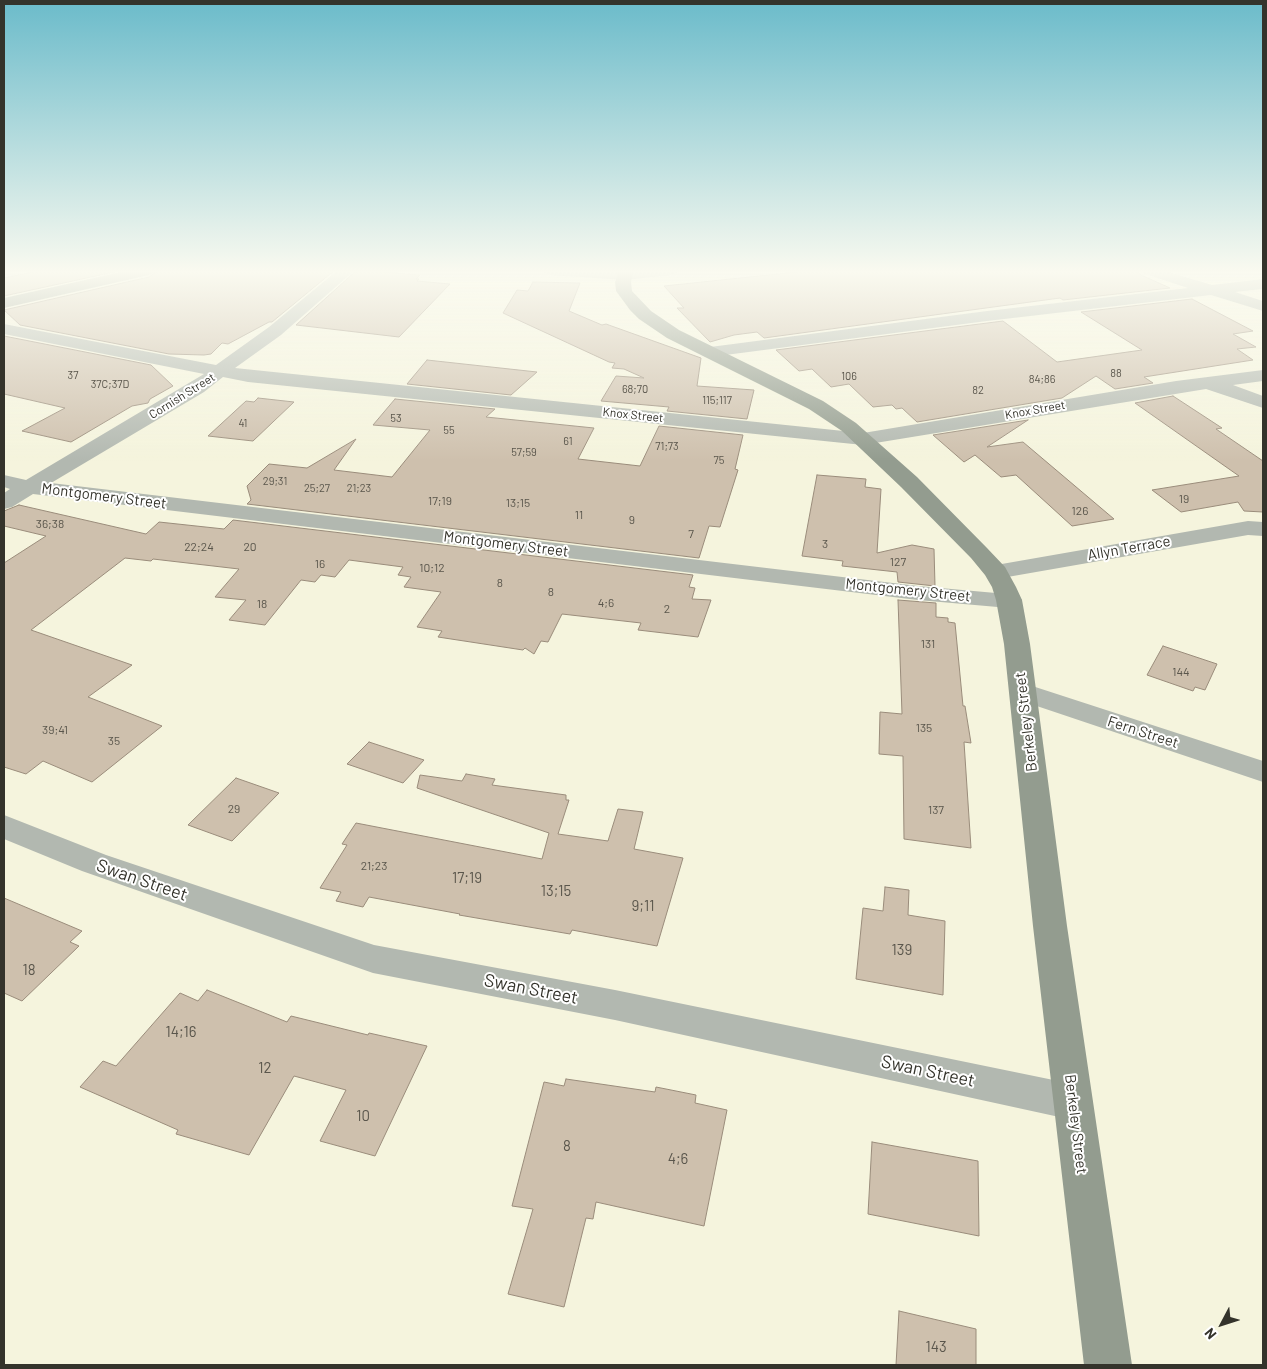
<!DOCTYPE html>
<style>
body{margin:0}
#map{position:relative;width:1267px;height:1369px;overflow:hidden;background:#f5f4dd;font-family:Barlow,sans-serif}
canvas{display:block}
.frame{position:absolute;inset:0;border:5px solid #34332b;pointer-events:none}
.north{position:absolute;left:1197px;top:1299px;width:50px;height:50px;-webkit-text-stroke:4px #fff;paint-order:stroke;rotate:230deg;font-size:14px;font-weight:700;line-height:20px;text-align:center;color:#34332b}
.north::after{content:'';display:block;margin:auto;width:18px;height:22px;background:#34332b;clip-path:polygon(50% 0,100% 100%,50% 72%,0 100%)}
</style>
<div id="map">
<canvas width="1267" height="1369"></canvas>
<div class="frame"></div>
<div class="north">N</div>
</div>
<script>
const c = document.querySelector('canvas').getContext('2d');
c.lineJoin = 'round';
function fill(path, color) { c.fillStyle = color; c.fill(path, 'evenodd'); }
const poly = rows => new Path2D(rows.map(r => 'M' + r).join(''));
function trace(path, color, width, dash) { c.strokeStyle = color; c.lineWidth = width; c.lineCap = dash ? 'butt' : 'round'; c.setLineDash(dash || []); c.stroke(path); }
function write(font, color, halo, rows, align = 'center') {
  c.font = font + ' Barlow,sans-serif'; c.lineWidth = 4; c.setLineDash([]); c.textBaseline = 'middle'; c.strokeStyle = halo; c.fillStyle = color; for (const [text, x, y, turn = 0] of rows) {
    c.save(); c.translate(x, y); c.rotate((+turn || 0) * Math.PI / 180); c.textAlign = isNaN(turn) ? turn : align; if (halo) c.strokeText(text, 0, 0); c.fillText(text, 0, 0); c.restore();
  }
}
const building = poly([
 [42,270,123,270,4,296,4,278,42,270],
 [159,270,335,270,272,322,269,322,228,344,222,343,211,354,204,355,169,354,20,325,4,310,149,277,159,270],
 [357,270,420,275,416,279,419,279,417,281,450,284,399,337,296,325,357,270],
 [816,270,1135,270,1141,275,1170,288,1063,300,1060,298,764,338,757,332,734,335,710,342,677,308,684,308,664,286,816,270],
 [533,282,580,283,569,311,602,325,606,324,701,358,697,386,754,390,747,419,667,411,669,407,601,401,616,376,644,378,624,369,612,368,615,363,609,362,503,313,517,290,528,291,533,282],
 [1192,299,1253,331,1233,334,1256,347,1237,349,1253,360,1144,377,1153,383,1115,389,1096,376,1062,398,917,422,902,408,896,409,892,405,873,407,849,384,831,387,812,369,799,371,776,350,1003,321,1057,362,1142,350,1081,312,1192,299],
 [4,336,151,365,173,386,150,399,148,403,132,406,71,442,22,431,65,408,4,394,4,336],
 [427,360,537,372,511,395,407,384,427,360],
 [1173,396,1222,428,1216,429,1263,461,1263,512,1244,511,1238,502,1181,512,1152,490,1239,476,1135,403,1173,396],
 [258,398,294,402,253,441,208,436,246,401,254,402,258,398],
 [395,399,495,409,486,417,594,428,578,459,640,466,659,426,743,435,735,469,738,470,720,527,709,526,699,558,247,504,251,500,247,486,269,464,307,468,356,439,334,470,392,477,430,430,373,425,395,399],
 [1028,420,987,447,1023,442,1114,519,1072,526,1016,475,1001,477,975,455,964,462,933,435,1028,420],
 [817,475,866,479,865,487,881,489,877,553,912,545,934,549,935,586,898,582,897,572,842,566,843,561,802,556,817,475],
 [19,505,146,534,159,522,224,529,233,520,693,575,689,587,695,588,692,599,711,600,698,637,638,630,641,623,562,614,548,642,541,641,534,654,525,648,523,650,438,637,442,631,417,627,441,592,404,587,411,577,398,575,403,567,349,560,335,577,321,575,315,582,301,580,265,625,229,620,246,600,215,597,239,569,153,559,151,561,125,558,31,630,132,665,88,697,162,726,92,782,43,761,26,774,4,767,4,563,46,536,4,526,4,511,19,505],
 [898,600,936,603,936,617,948,618,948,622,955,623,963,706,965,706,971,743,964,742,971,848,904,839,903,756,879,754,880,712,902,714,898,600],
 [1163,646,1217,664,1205,690,1195,687,1193,691,1147,675,1163,646],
 [369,742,424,760,403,783,347,764,369,742],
 [466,774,495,779,492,785,566,795,566,800,569,800,558,834,608,841,618,809,643,812,634,849,683,858,657,946,572,930,570,934,459,915,460,914,369,897,363,907,336,901,341,892,320,888,347,845,342,844,356,823,542,859,549,833,417,788,420,775,462,781,466,774],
 [236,778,279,793,232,841,188,825,236,778],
 [885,887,909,890,908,915,945,921,943,995,856,979,863,908,883,911,885,887],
 [4,898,82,931,70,942,79,946,22,1001,4,993,4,898],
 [207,990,287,1022,291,1016,368,1035,369,1033,427,1046,375,1156,320,1141,346,1090,294,1076,249,1155,176,1134,178,1130,80,1087,103,1061,116,1066,180,993,198,1001,207,990],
 [566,1079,655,1092,656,1087,696,1095,695,1103,727,1110,704,1226,596,1202,593,1219,586,1218,564,1307,508,1294,533,1209,512,1206,544,1082,564,1086,566,1079],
 [872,1142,978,1161,979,1236,868,1214,872,1142],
 [899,1311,976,1329,976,1365,896,1365,899,1311]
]);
fill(building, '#cec0ad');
trace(building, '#9a8c7b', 1);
fill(poly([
 [338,270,355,270,281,335,235,368,863,433,1176,381,1263,370,1263,381,1233,385,1263,396,1263,408,1206,389,863,445,248,382,223,377,204,392,51,483,918,586,1018,595,1022,600,1018,605,1009,608,918,600,33,494,12,507,4,509,4,493,10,489,4,487,4,475,26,480,204,374,4,334,4,324,216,365,269,327,338,270],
 [542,270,679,270,676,273,671,275,625,280,550,275,545,273,542,270],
 [1139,270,1162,270,1212,285,1263,279,1263,289,1235,292,1263,301,1263,311,1211,295,987,321,710,357,704,356,701,352,704,348,710,347,987,311,1188,288,1142,273,1139,270],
 [1248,521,1263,522,1263,536,1248,535,996,579,987,577,984,572,987,567,996,565,1248,521],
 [1023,683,1263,761,1263,782,1013,698,1009,692,1013,686,1023,683],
 [4,815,106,855,374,945,615,990,1073,1084,1087,1089,1093,1102,1087,1115,1073,1120,615,1020,373,973,82,871,4,839,4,815]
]), '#b2b8b0');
fill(poly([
 [130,270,157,270,154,273,149,275,4,308,4,298,130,270],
 [619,270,634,270,631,282,632,291,651,311,679,330,823,401,856,423,917,477,987,548,1005,567,1016,587,1022,600,1030,644,1067,926,1132,1365,1084,1365,1033,926,1004,644,996,600,992,587,985,575,971,558,901,487,842,431,809,409,667,338,639,319,630,310,616,291,615,282,619,270]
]), '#939c8f');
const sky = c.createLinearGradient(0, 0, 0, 461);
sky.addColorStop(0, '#6bbbca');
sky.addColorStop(0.59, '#fafaf0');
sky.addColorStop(1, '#fafaf000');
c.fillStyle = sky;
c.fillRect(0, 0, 1267, 461);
write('11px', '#5a564c', null, [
 ["88",1116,373],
 ["37",73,375],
 ["106",849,376],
 ["84;86",1042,379],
 ["37C;37D",110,384],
 ["68;70",635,389],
 ["82",978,390],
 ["115;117",717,400],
 ["53",396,418],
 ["41",243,423],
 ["55",449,430],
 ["61",568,441],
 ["71;73",667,446],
 ["57;59",524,452],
 ["75",719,460],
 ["29;31",275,481],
 ["25;27",317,488],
 ["21;23",359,488]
]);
write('12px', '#34332b', '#fff', [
 ["Cornish Street",182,396,-32],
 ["Knox Street",1035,410,-10],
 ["Knox Street",633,415,6]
]);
write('12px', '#5a564c', null, [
 ["19",1184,499],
 ["17;19",440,501],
 ["13;15",518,503],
 ["126",1080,511],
 ["11",579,515],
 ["9",632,520],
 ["36;38",50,524],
 ["7",691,534],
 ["3",825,544],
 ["22;24",199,547],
 ["20",250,547],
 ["127",898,562],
 ["16",320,564],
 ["10;12",432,568],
 ["8",500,583],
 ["8",551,592],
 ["4;6",606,603],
 ["18",262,604],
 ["2",667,609],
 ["131",928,644],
 ["144",1181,672],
 ["135",924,728],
 ["39;41",55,730],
 ["35",114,741],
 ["29",234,809],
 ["137",936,810],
 ["21;23",374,866]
]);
write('15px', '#34332b', '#fff', [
 ["Montgomery Street",104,496,7],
 ["Montgomery Street",506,544,7],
 ["Allyn Terrace",1129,548,-10],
 ["Montgomery Street",908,590,6],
 ["Berkeley Street",1026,722,-97],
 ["Fern Street",1143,732,18],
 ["Berkeley Street",1076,1124,83]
]);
write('15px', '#5a564c', null, [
 ["17;19",467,878],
 ["13;15",556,891],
 ["9;11",643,906],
 ["139",902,950],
 ["18",29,970],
 ["14;16",181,1032],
 ["12",265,1068],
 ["10",363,1116],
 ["8",567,1146],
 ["4;6",678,1159],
 ["143",936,1347]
]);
write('18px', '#34332b', '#fff', [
 ["Swan Street",142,880,19],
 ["Swan Street",531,989,11],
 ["Swan Street",928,1071,12]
]);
</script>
